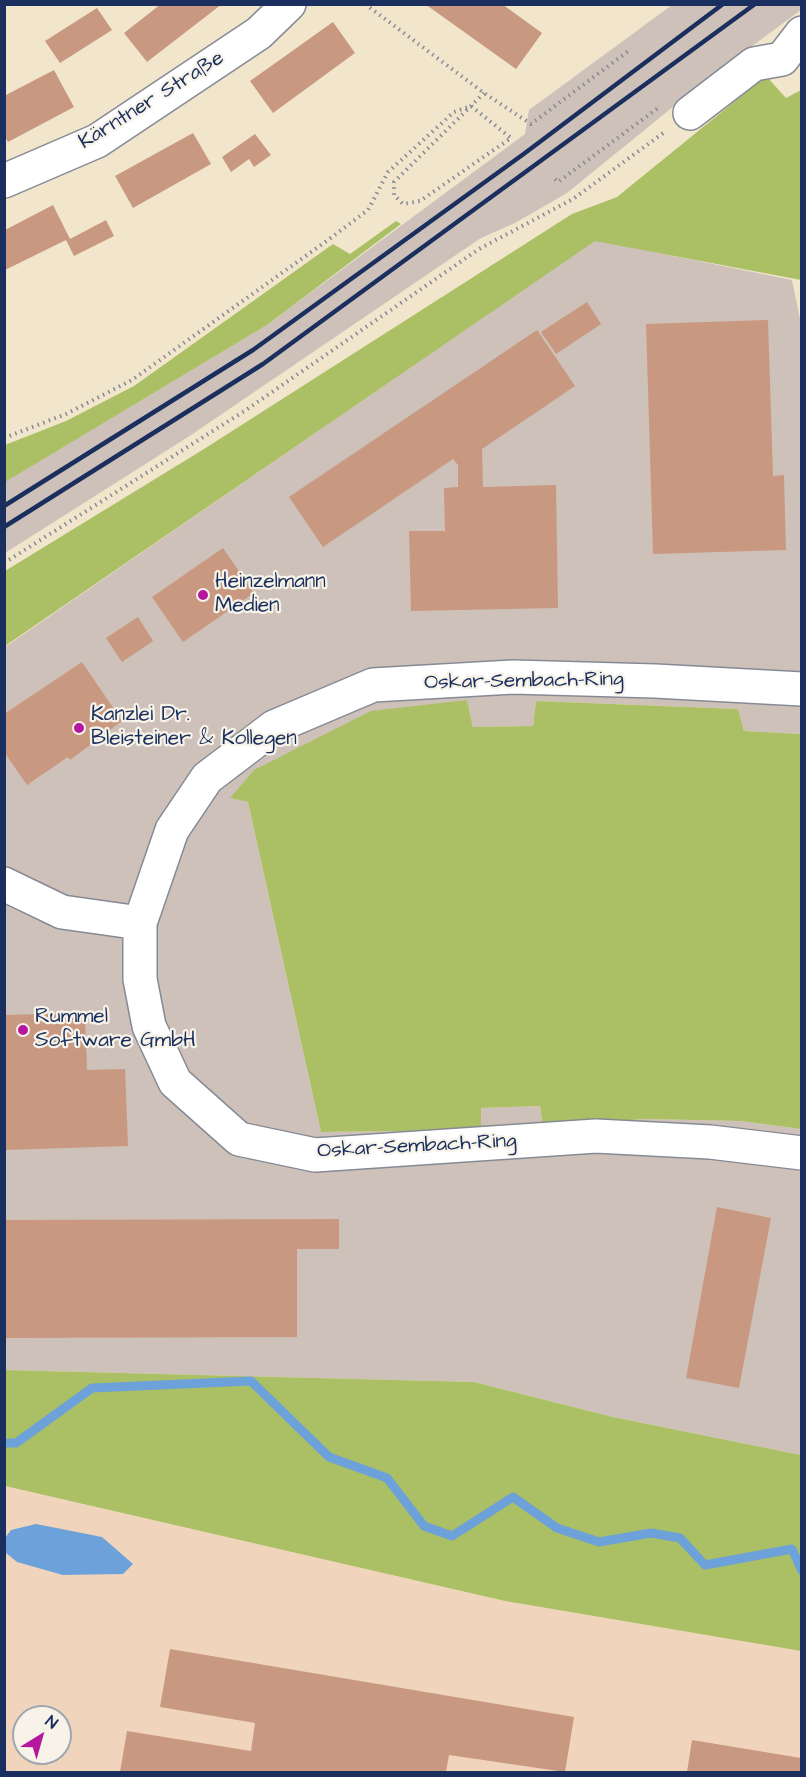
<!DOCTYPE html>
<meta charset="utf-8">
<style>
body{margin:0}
#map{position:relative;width:806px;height:1777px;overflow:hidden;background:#f1e5cc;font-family:"Architects Daughter",sans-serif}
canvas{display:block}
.frame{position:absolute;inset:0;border:6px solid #1b2f5e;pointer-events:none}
.north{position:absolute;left:12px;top:1705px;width:60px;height:60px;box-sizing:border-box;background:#f7f3e8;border:2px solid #9fa5b1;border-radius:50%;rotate:37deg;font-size:16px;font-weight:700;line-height:24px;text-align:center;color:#1b2f5e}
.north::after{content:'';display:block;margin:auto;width:21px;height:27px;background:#b5179e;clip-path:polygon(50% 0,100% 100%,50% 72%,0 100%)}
</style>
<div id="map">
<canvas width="806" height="1777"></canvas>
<div class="frame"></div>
<div class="north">N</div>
</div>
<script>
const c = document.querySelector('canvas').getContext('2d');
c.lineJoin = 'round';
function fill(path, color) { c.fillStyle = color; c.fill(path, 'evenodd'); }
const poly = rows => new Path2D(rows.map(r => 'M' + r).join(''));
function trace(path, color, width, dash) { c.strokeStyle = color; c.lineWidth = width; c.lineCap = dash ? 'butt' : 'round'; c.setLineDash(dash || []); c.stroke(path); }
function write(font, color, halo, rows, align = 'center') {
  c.font = font + ' "Architects Daughter",sans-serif'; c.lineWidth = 4.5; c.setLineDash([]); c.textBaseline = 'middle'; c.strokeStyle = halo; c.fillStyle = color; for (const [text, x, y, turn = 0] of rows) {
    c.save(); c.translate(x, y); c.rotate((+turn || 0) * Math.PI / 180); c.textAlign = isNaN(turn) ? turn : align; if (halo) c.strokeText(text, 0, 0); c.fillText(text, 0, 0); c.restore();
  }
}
fill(poly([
 [5,1486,505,1601,801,1651,801,1772,5,1772],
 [24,1717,60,1717,60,1753,24,1753]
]), '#f0d5bc');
fill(poly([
 [672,5,801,5,801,10,706,80,567,193,515,223,481,238,188,437,5,553,4,482,267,325,525,134,529,110],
 [595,240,792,280,802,329,801,734,744,731,738,709,536,701,533,726,473,727,467,700,231,798,248,802,321,1132,481,1130,481,1108,540,1106,543,1127,645,1119,741,1121,801,1129,801,1455,613,1417,474,1382,5,1370,5,647]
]), '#cec1b9');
fill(poly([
 [766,76,786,98,801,90,801,280,595,241,5,646,5,571,204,449,572,214,617,197],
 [396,221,401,224,267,325,5,482,5,445,66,421,134,386,333,244,350,254],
 [467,700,473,727,533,726,536,701,738,709,744,731,801,734,801,1129,741,1121,645,1119,543,1127,540,1106,481,1108,481,1130,321,1132,248,802,230,798,254,770,371,711],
 [5,1370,474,1382,613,1417,801,1455,801,1651,505,1601,5,1486]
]), '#abc064');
fill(poly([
 [36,1524,102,1537,133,1564,123,1574,63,1575,17,1562,5,1552,5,1538,11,1530]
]), '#6da1d9');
trace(poly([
 [4,1443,16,1443,92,1388,251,1381,329,1457,387,1478,424,1526,452,1536,513,1497,557,1528,599,1542,651,1533,680,1538,705,1565,792,1549,802,1571]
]), '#6da1d9', 9);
fill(poly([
 [161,4,222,4,147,62,124,33],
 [425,4,502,4,542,33,516,69],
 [97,8,112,30,60,63,45,41],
 [333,22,355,53,273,113,250,81],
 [54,70,74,107,8,142,4,135,4,96],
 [193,133,211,164,133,208,115,176],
 [255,134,271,155,254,167,249,159,231,172,222,157],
 [53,205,70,239,106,220,114,236,74,256,66,240,5,270,5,230],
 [587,302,601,324,556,354,541,332],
 [768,320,773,476,784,475,786,550,653,554,646,324],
 [537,330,575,386,482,449,483,487,556,485,558,608,411,611,409,531,445,531,444,488,458,487,458,465,453,459,323,547,289,497],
 [223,548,254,593,183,642,152,597],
 [138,617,153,641,122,662,106,638],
 [82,662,122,721,70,760,68,757,27,785,4,752,4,714],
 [85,1013,87,1070,125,1069,128,1146,4,1150,4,1015],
 [717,1207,771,1218,739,1388,686,1378],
 [339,1219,339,1249,297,1249,297,1337,4,1338,4,1220],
 [170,1649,574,1717,565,1772,449,1755,446,1772,120,1772,127,1731,251,1751,255,1723,160,1707],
 [692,1740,801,1758,801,1772,687,1772]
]), '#c89980');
const minor = poly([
 [690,113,754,64,782,59,802,33],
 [4,181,97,141,259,33,289,4],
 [802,689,655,681,513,677,373,685,274,727,207,778,172,830,140,923,140,979,149,1026,175,1082,239,1139,315,1155,596,1136,710,1142,802,1153],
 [4,884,62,912,140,923]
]);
trace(minor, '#868a95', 36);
trace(poly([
 [365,4,484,93,531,124,631,49],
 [555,179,558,182,658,108],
 [4,438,66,414,132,380,328,240,368,210,388,172,454,112,471,106,511,138,420,201,403,204,394,195,394,182,471,106,484,93],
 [4,563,246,410,479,249,573,199,666,131]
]), '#868a95', 4, [1.5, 4.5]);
trace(minor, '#fff', 33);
trace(poly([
 [4,506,253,350,525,153,723,4],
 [4,527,263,364,755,4]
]), '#1b2f5e', 4.5);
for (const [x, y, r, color] of [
 [203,595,6,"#b5179e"],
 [79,728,6,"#b5179e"],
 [23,1030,6,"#b5179e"]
]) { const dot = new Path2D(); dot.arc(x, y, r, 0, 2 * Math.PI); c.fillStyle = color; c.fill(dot); trace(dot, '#f7f3e8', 2); }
write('21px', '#1b2f5e', '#f7f3e8', [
 ["Kärntner Straße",152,101,-32],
 ["Oskar-Sembach-Ring",524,682,-1],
 ["Oskar-Sembach-Ring",417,1147,-3]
]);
write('21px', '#1b2f5e', '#f7f3e8', [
 ["Heinzelmann",215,583],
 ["Medien",215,607],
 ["Kanzlei Dr.",91,716],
 ["Bleisteiner & Kollegen",91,740],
 ["Rummel",35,1018],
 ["Software GmbH",35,1042]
], 'left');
</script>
